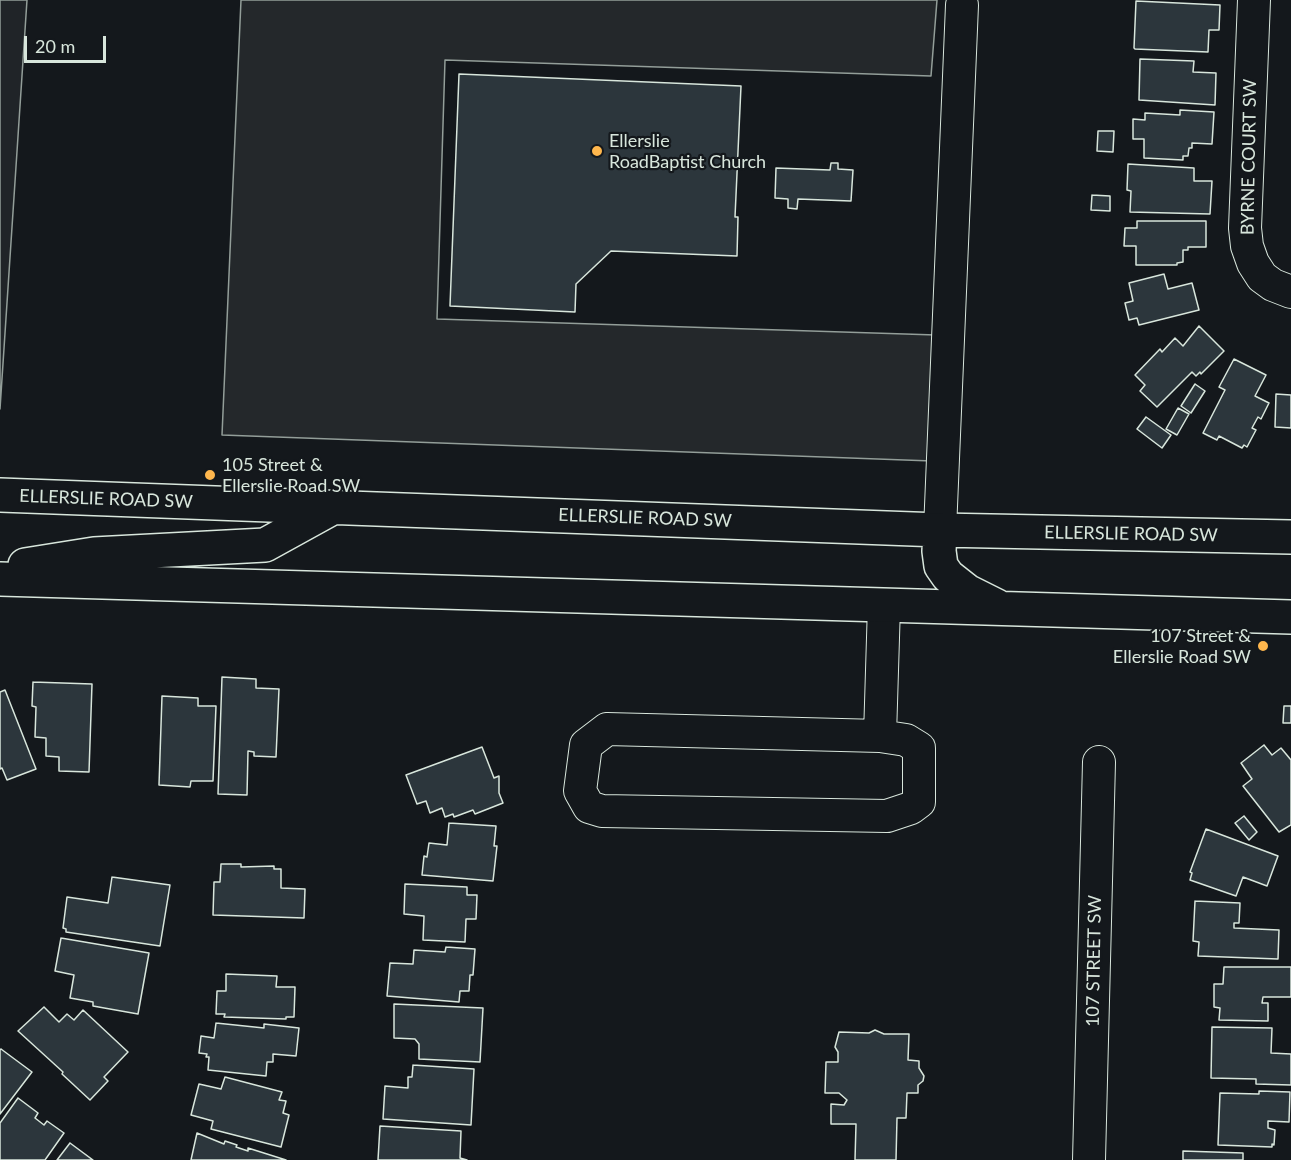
<!DOCTYPE html>
<style>
body{margin:0}
#map{position:relative;width:1291px;height:1160px;overflow:hidden;background:#14181c;font-family:Lato,sans-serif}
canvas{display:block}
.scale{position:absolute;left:24px;top:36px;width:82px;height:27px;box-sizing:border-box;border:3px solid #d8e6dc;border-top:0;padding-left:8px;font-size:18px;line-height:21px;white-space:nowrap;color:#d8e6dc;-webkit-text-stroke:4px #14181c;paint-order:stroke}
</style>
<div id="map">
<canvas width="1291" height="1160"></canvas>
<div class="scale">20 m</div>
</div>
<script>
const c = document.querySelector('canvas').getContext('2d');
c.lineJoin = 'round';
function fill(path, color) { c.fillStyle = color; c.fill(path, 'evenodd'); }
const poly = rows => new Path2D(rows.map(r => 'M' + r).join(''));
function trace(path, color, width, dash) { c.strokeStyle = color; c.lineWidth = width; c.lineCap = dash ? 'butt' : 'round'; c.setLineDash(dash || []); c.stroke(path); }
function write(font, color, halo, rows, align = 'center') {
  c.font = font + ' Lato,sans-serif'; c.lineWidth = 4.5; c.setLineDash([]); c.textBaseline = 'middle'; c.strokeStyle = halo; c.fillStyle = color; for (const [text, x, y, turn = 0] of rows) {
    c.save(); c.translate(x, y); c.rotate((+turn || 0) * Math.PI / 180); c.textAlign = isNaN(turn) ? turn : align; if (halo) c.strokeText(text, 0, 0); c.fillText(text, 0, 0); c.restore();
  }
}
const green = poly([
 [0,0,27,0,0,409,0,0]
]);
fill(green, '#202428');
trace(green, '#939e99', 1.5);
const parking = poly([
 [241,0,937,0,931,76,445,60,437,319,936,335,932,461,222,435,241,0]
]);
fill(parking, '#24282b');
trace(parking, '#939e99', 1.5);
const building = poly([
 [1136,1,1220,5,1219,30,1209,30,1208,52,1135,49,1134,48,1136,1],
 [1140,59,1194,61,1193,72,1216,73,1215,105,1139,100,1140,59],
 [459,74,741,86,735,217,738,217,737,256,611,251,576,284,575,312,450,306,459,74],
 [1180,110,1214,112,1212,144,1192,143,1192,148,1189,148,1188,156,1183,156,1183,160,1144,158,1144,139,1133,139,1133,119,1145,120,1145,113,1180,115,1180,110],
 [1098,131,1114,131,1113,152,1097,151,1098,131],
 [831,163,838,163,838,169,853,170,851,201,798,199,797,209,788,208,788,199,775,198,776,168,830,170,831,163],
 [1128,164,1194,168,1194,181,1212,181,1210,214,1130,212,1131,191,1127,190,1128,164],
 [1092,195,1110,196,1110,211,1091,210,1092,195],
 [1137,221,1206,221,1206,247,1188,247,1188,250,1183,250,1183,262,1177,263,1177,265,1136,265,1136,246,1124,246,1125,228,1137,228,1137,221],
 [1164,274,1168,289,1192,283,1199,310,1139,325,1137,318,1129,320,1125,303,1133,301,1129,283,1164,274],
 [1199,326,1224,351,1201,374,1200,372,1196,376,1192,372,1157,407,1140,391,1145,385,1135,375,1160,349,1162,352,1175,338,1183,346,1199,326],
 [1234,359,1266,375,1255,396,1269,403,1261,419,1258,417,1252,428,1256,430,1247,447,1244,445,1242,448,1219,436,1217,440,1203,433,1225,390,1219,387,1234,359],
 [1195,384,1205,391,1191,413,1181,406,1195,384],
 [1276,394,1291,395,1291,428,1275,427,1276,394],
 [1178,408,1189,414,1177,435,1166,429,1178,408],
 [1146,417,1171,435,1162,448,1137,429,1146,417],
 [222,677,256,679,256,688,279,689,276,757,254,756,254,752,248,751,247,795,218,794,222,677],
 [33,682,92,684,89,772,59,771,59,757,46,756,46,738,35,737,36,707,32,706,33,682],
 [5,690,36,769,7,780,2,768,0,769,0,692,5,690],
 [162,696,198,698,198,706,216,706,213,781,191,781,190,787,159,785,162,696],
 [1284,706,1291,706,1291,723,1283,723,1284,706],
 [1264,745,1272,755,1281,748,1291,760,1291,825,1279,832,1243,786,1252,779,1241,763,1264,745],
 [482,747,494,778,499,776,499,793,503,803,475,814,473,810,454,817,453,814,445,817,442,808,430,813,426,801,417,804,406,775,482,747],
 [1244,816,1257,832,1249,840,1235,823,1244,816],
 [449,823,496,826,494,846,497,846,493,881,422,875,424,856,427,857,429,843,447,845,449,823],
 [1206,829,1278,856,1267,886,1243,877,1236,896,1190,880,1192,873,1190,872,1206,829],
 [221,864,241,864,241,867,274,866,274,869,281,869,281,888,305,889,304,918,213,915,214,882,220,882,221,864],
 [112,877,170,885,160,946,66,932,66,929,63,928,67,897,108,903,112,877],
 [405,884,467,887,467,895,477,895,476,919,466,919,465,942,423,940,424,916,404,914,405,884],
 [1195,901,1240,903,1239,923,1234,923,1234,928,1279,930,1278,959,1198,956,1199,942,1193,941,1195,901],
 [61,938,149,953,138,1014,93,1006,93,1002,70,998,74,975,55,971,61,938],
 [446,947,475,949,473,975,470,975,469,991,460,991,459,1002,387,996,390,963,413,964,414,950,445,952,446,947],
 [1224,967,1291,967,1291,997,1263,997,1262,1003,1268,1003,1268,1021,1219,1020,1220,1008,1214,1007,1214,984,1223,984,1224,967],
 [226,974,277,976,276,987,295,987,294,1017,286,1017,286,1019,224,1017,225,1014,216,1014,217,991,226,991,226,974],
 [394,1004,483,1008,480,1062,419,1059,419,1044,415,1039,394,1038,394,1004],
 [44,1007,59,1022,67,1014,74,1020,83,1010,128,1052,104,1077,108,1081,90,1100,62,1074,63,1072,18,1031,44,1007],
 [216,1023,264,1028,264,1024,299,1028,296,1056,273,1054,273,1062,267,1062,266,1076,208,1070,209,1057,206,1057,207,1054,199,1053,201,1036,214,1038,216,1023],
 [1212,1027,1272,1028,1271,1053,1291,1054,1291,1085,1256,1084,1256,1079,1211,1078,1212,1027],
 [875,1030,884,1034,909,1034,908,1060,919,1061,919,1068,924,1076,923,1081,918,1085,918,1093,907,1093,906,1118,897,1118,896,1160,855,1160,856,1124,831,1124,831,1104,844,1105,847,1100,839,1093,825,1093,826,1062,838,1062,838,1052,835,1047,839,1032,869,1033,875,1030],
 [1,1049,32,1072,0,1114,0,1050,1,1049],
 [413,1065,474,1069,471,1125,383,1119,385,1086,408,1088,408,1077,412,1077,413,1065],
 [225,1077,282,1092,279,1100,286,1101,283,1113,289,1115,281,1147,211,1129,213,1121,191,1115,199,1084,221,1089,225,1077],
 [1259,1091,1290,1092,1289,1122,1268,1121,1268,1128,1275,1130,1274,1145,1272,1144,1272,1147,1218,1145,1220,1093,1259,1094,1259,1091],
 [18,1098,38,1113,35,1118,44,1125,47,1121,64,1133,45,1160,0,1160,0,1123,18,1098],
 [380,1126,461,1131,460,1158,467,1160,378,1160,380,1126],
 [197,1133,224,1144,225,1141,237,1145,236,1147,248,1151,248,1148,286,1160,191,1160,197,1133],
 [70,1143,93,1160,57,1160,70,1143],
 [1183,1151,1243,1153,1243,1160,1183,1160,1183,1151]
]);
fill(building, '#2c363c');
trace(building, '#d8e6dc', 1.5);
const minor = poly([
 [1254,0,1245,228,1247,246,1253,263,1262,277,1273,285,1291,292],
 [940,530,962,5],
 [607,729,880,736,906,740,919,748,919,802,911,808,887,816,602,811,589,807,580,791,586,745,607,729],
 [880,736,884,605],
 [1089,1160,1099,762]
]);
const major = poly([
 [0,495,940,530,1291,537],
 [940,530,939,551,941,566,948,576,967,591,997,606],
 [25,565,94,554,265,545,334,507],
 [0,579,1291,617]
]);
trace(minor, '#d8e6dc', 34);
trace(major, '#d8e6dc', 36);
trace(minor, '#14181c', 32);
trace(major, '#14181c', 33);
for (const [x, y, r, color] of [
 [597,151,6,"#ffb74d"],
 [210,475,6,"#ffb74d"],
 [1263,646,6,"#ffb74d"]
]) { const dot = new Path2D(); dot.arc(x, y, r, 0, 2 * Math.PI); c.fillStyle = color; c.fill(dot); trace(dot, '#14181c', 2); }
write('18px', '#d8e6dc', '#14181c', [
 ["Ellerslie",609,141],
 ["RoadBaptist Church",609,162],
 ["105 Street &",222,465],
 ["Ellerslie Road SW",222,486],
 ["107 Street &",1251,636,"right"],
 ["Ellerslie Road SW",1251,657,"right"]
], 'left');
write('18px', '#d8e6dc', '#14181c', [
 ["BYRNE COURT SW",1249,157,-89],
 ["ELLERSLIE ROAD SW",106,499,2],
 ["ELLERSLIE ROAD SW",645,518,2],
 ["ELLERSLIE ROAD SW",1131,534,1],
 ["107 STREET SW",1094,961,-89]
]);
</script>
